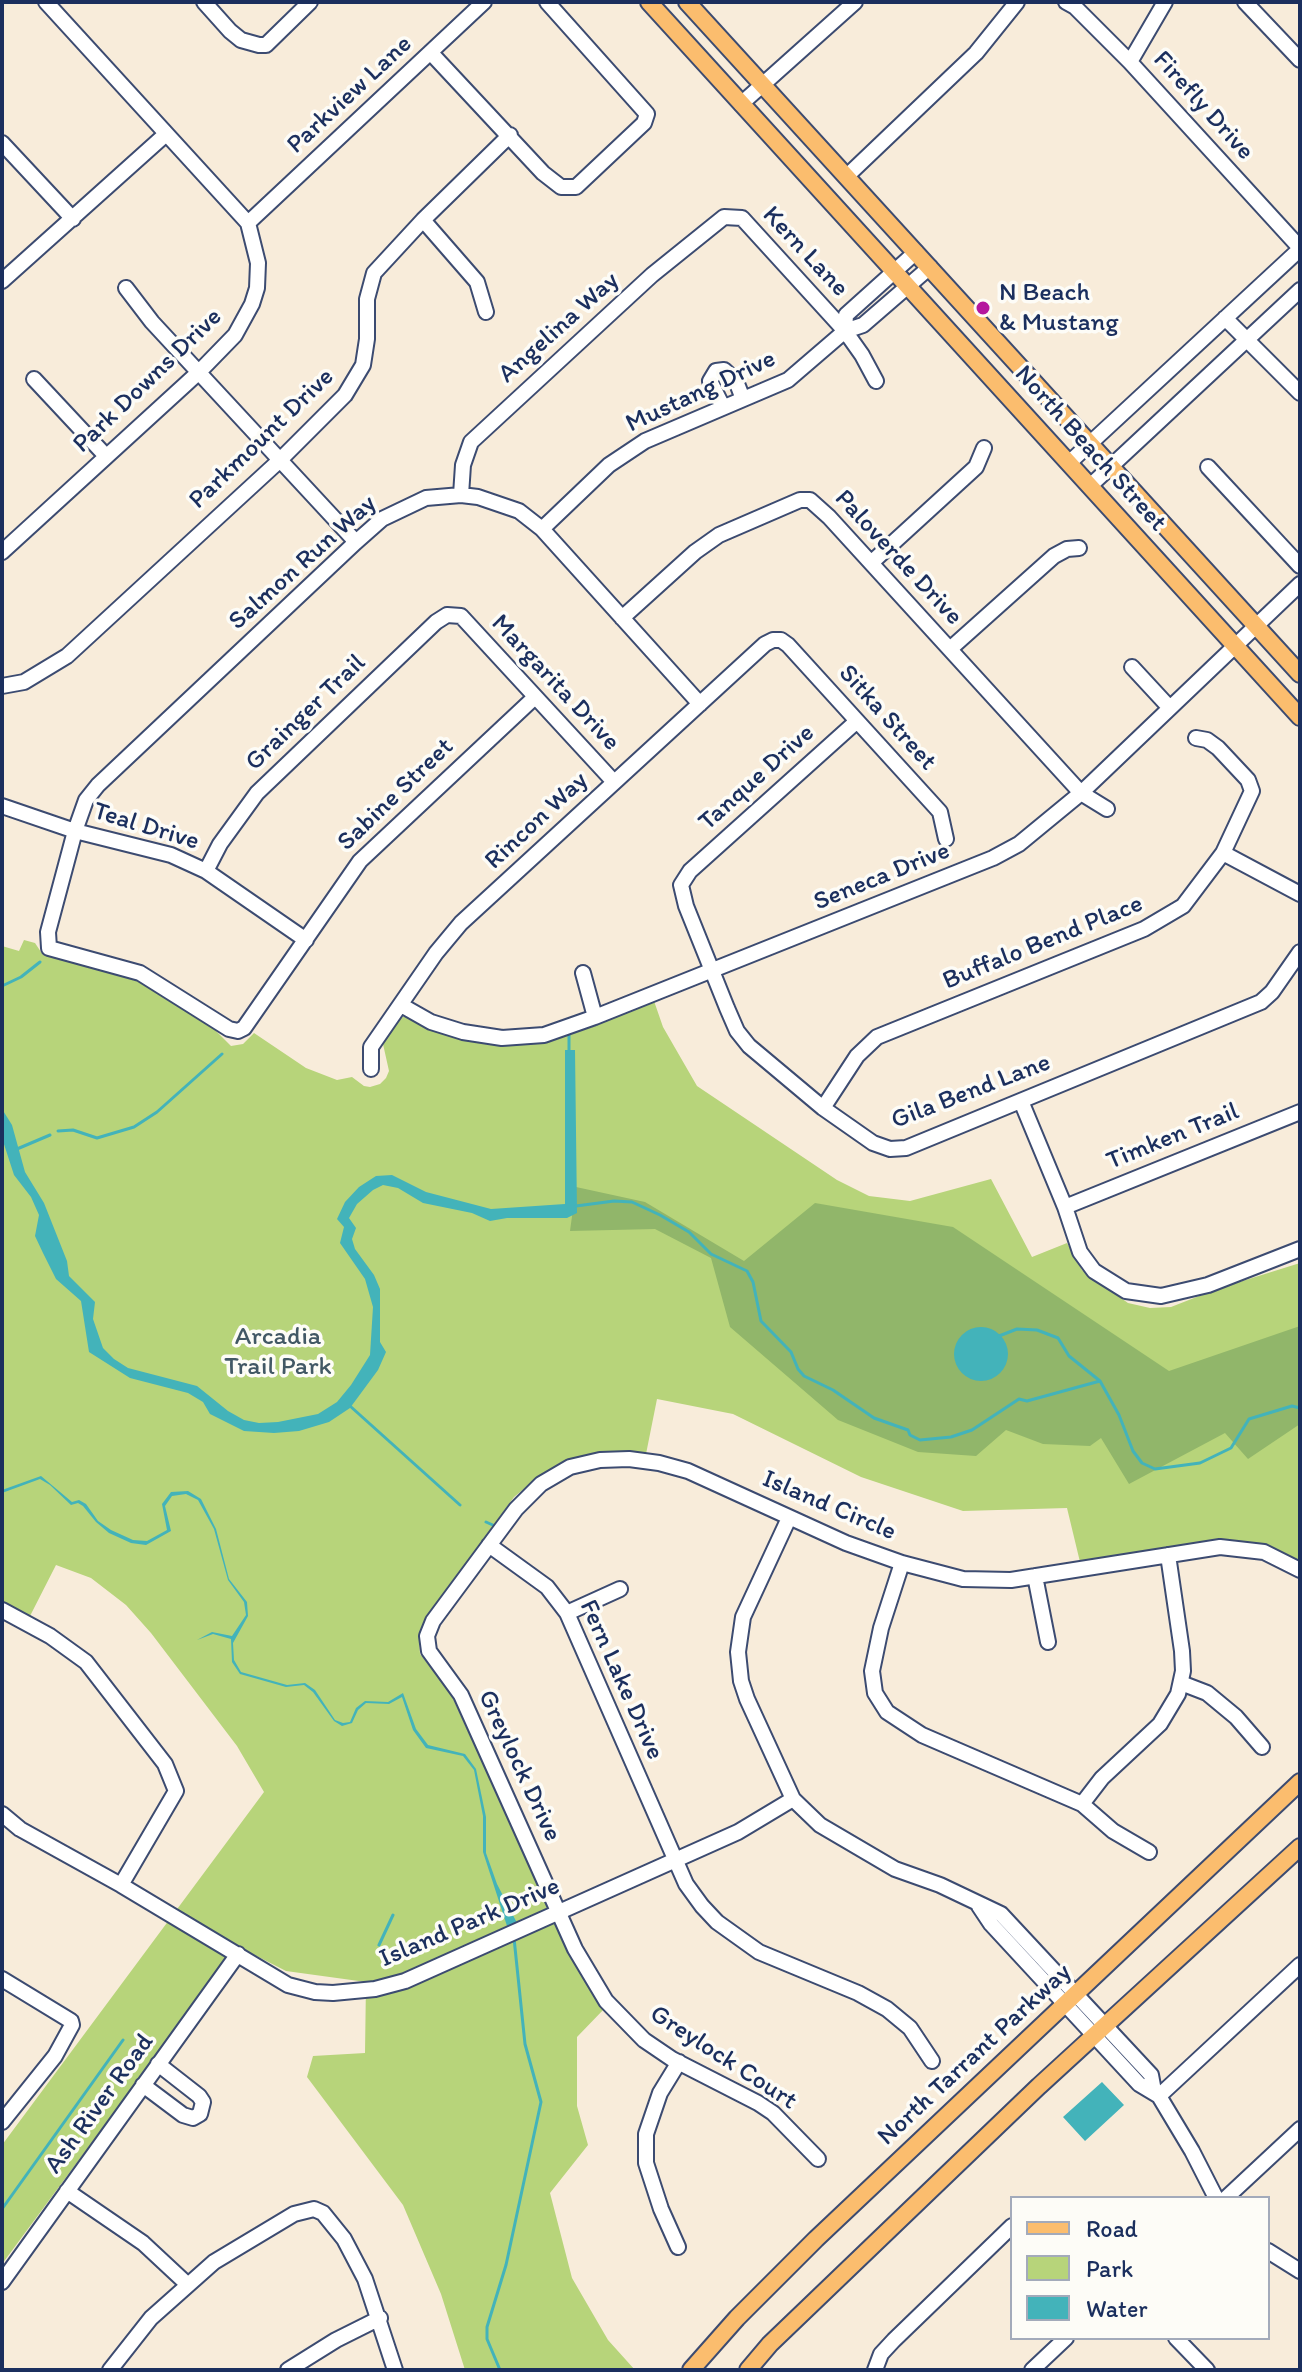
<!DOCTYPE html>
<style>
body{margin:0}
#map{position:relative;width:1302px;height:2372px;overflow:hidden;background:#f8ecda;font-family:Itim,sans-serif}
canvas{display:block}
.frame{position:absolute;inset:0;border:4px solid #1b2f5e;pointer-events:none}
.legend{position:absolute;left:1010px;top:2196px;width:260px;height:144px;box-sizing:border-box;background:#fdfcf7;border:2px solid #a3aaba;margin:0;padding:10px 14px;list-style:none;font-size:24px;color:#1b2f5e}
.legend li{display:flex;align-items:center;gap:16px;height:40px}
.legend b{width:40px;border:2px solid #a3aaba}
</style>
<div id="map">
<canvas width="1302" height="2372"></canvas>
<div class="frame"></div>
<ul class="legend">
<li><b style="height:10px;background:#fbbd6e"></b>Road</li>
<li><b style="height:22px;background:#b7d47a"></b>Park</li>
<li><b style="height:22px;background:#43b3ba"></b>Water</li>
</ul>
</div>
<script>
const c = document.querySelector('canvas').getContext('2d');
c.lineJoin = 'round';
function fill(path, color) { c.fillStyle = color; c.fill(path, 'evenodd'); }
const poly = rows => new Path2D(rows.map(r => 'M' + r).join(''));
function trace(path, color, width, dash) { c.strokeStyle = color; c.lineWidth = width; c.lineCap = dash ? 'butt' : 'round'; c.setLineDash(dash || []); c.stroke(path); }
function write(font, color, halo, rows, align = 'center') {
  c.font = font + ' Itim,sans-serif'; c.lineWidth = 7; c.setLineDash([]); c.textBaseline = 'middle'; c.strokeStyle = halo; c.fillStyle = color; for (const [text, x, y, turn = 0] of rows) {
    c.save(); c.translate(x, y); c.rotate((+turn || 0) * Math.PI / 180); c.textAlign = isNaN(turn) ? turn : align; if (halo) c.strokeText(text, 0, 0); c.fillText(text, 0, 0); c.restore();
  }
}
fill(poly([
 [24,940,35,943,43,955,51,957,63,956,131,977,152,987,213,1028,231,1046,243,1044,254,1033,306,1068,337,1080,352,1077,364,1086,370,1087,380,1084,386,1078,389,1071,383,1044,400,1018,406,1016,455,1035,559,1036,595,1026,654,1001,663,1027,697,1086,837,1180,869,1196,910,1201,991,1179,1032,1257,1067,1243,1082,1270,1128,1303,1150,1308,1171,1307,1217,1289,1300,1263,1300,1562,1267,1545,1227,1540,1080,1562,1067,1508,963,1511,861,1477,733,1414,657,1399,646,1454,602,1452,560,1463,536,1479,514,1497,426,1619,419,1637,420,1654,450,1692,572,1959,605,2008,577,2037,577,2106,588,2145,550,2193,572,2278,608,2340,635,2370,465,2370,441,2294,403,2205,307,2077,313,2056,365,2053,366,1982,286,1971,237,1946,2,2264,2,2145,264,1792,237,1746,151,1633,126,1605,91,1578,56,1565,30,1616,2,1602,2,946,19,951]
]), '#b7d47a');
fill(poly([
 [576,1187,645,1202,744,1261,815,1203,953,1227,1169,1371,1300,1326,1300,1424,1248,1459,1225,1433,1129,1484,1101,1438,1090,1446,1043,1444,1006,1430,976,1456,918,1452,838,1420,730,1327,711,1258,655,1229,570,1231]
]), '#91b66a');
fill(poly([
 [565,1050,575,1050,577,1213,567,1218,507,1218,490,1221,472,1213,423,1203,398,1188,383,1185,373,1190,357,1204,349,1218,356,1228,352,1239,355,1249,374,1275,380,1289,380,1342,386,1352,378,1370,350,1408,329,1422,299,1431,274,1433,244,1431,210,1414,203,1402,188,1393,130,1378,89,1352,81,1301,56,1279,43,1253,35,1236,39,1215,31,1197,14,1175,2,1138,2,1109,12,1125,25,1172,44,1203,67,1261,69,1276,95,1302,93,1319,103,1348,114,1359,128,1368,197,1386,228,1411,244,1420,259,1423,278,1422,318,1414,337,1402,351,1385,370,1355,373,1307,365,1279,340,1243,344,1227,337,1219,345,1202,359,1187,376,1176,392,1175,426,1192,491,1209,565,1204],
 '954 1354a27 27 0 1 1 54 0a27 27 0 1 1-54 0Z',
 [41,1476,72,1502,79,1500,86,1504,98,1521,111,1530,133,1540,147,1541,167,1530,162,1504,171,1492,188,1491,201,1499,216,1529,229,1579,247,1602,248,1616,233,1643,234,1660,241,1672,287,1685,305,1683,315,1690,335,1720,343,1723,350,1722,356,1708,365,1701,388,1702,403,1693,416,1729,428,1745,465,1754,476,1769,486,1817,486,1853,497,1884,517,1923,507,1926,483,1852,483,1816,474,1770,463,1756,426,1748,413,1730,402,1697,389,1704,366,1703,358,1710,352,1723,342,1726,334,1721,313,1692,304,1685,286,1687,240,1674,232,1662,231,1639,213,1634,197,1640,212,1632,232,1636,246,1615,244,1602,228,1580,214,1529,198,1500,186,1494,172,1496,165,1506,171,1531,146,1545,131,1543,109,1533,96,1522,83,1506,78,1503,71,1505,50,1485,40,1479,2,1493,2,1490],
 [1102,2082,1124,2105,1085,2141,1063,2117]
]), '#43b3ba');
trace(poly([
 [2,986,21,977,40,962],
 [569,1053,569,1033],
 [58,1131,73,1130,97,1138,134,1127,157,1112,222,1054],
 [17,1149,50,1135],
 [576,1206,614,1201,632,1202,660,1215,689,1232,711,1254,747,1271,753,1282,761,1321,791,1352,798,1369,804,1376,833,1390,874,1418,908,1430,910,1435,920,1440,951,1437,972,1430,1019,1399,1027,1401,1100,1381],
 [999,1336,1017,1329,1037,1330,1058,1338,1069,1356,1100,1381,1119,1415,1133,1451,1142,1463,1155,1469,1200,1463,1231,1448,1249,1419,1292,1406,1300,1408],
 [350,1406,460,1505],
 [486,1522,495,1526],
 [379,1945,393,1915],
 [2,2209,123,2040],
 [500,2370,487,2339,487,2327,506,2265,541,2102,525,2044,514,1938]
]), '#43b3ba', 3);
const minor = poly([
 [204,2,230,31,241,40,259,45,266,45,310,2],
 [1066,2,1075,7,1130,62,1300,248],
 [1245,2,1300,60],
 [431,53,543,173,561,187,576,187,644,123,647,114,547,2],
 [1130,62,1165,2],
 [741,104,855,2],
 [2,143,73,219],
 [847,176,976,53,1017,2],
 [423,220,477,282,486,312],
 [248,223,484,2],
 [2,281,166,134],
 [126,288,152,322,356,542],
 [1225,318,1300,393],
 [845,331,846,315,916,252],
 [34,379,105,455],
 [723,407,710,381,716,371,724,370,736,381,743,399],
 [1070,462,1300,249],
 [1208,467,1300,566],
 [1091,485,1300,290],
 [461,495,463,465,471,442,652,275,724,217,742,218,845,331,862,355,876,381],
 [542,529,609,465,645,441,788,380,845,331,863,325,930,267],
 [2,552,199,372,235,335,252,304,257,288,258,263,248,223,46,2],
 [871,563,976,467,984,448],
 [622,618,695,552,719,535,800,500,810,500,829,517,1081,793,1107,809],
 [950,649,1054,556,1067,549,1079,548],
 [1132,667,1169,707],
 [2,686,24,682,67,656,279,461,345,395,363,365,367,339,367,299,374,273,423,220,510,135],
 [535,697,360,861,244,1028,238,1031,229,1029,140,973,49,948,48,932,75,831,86,800,98,785,356,542,382,519,426,498,461,495,478,497,519,511,542,529,700,704],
 [857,721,690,871,681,885,686,906,727,1008,737,1031,749,1046,823,1108,873,1143,890,1149,906,1148,1261,1002,1272,992,1300,952],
 [2,806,75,831,171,855,206,871,306,940],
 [1223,853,1300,894],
 [206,871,220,844,257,793,436,622,447,615,461,616,614,782],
 [583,973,595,1017],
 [401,1005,431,1022,463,1032,502,1038,544,1035,595,1017,993,858,1019,844,1081,793,1300,584],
 [371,1069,371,1047,436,953,461,923,765,644,773,640,781,640,788,645,940,812,946,839],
 [1021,1101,1065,1207,1080,1252,1094,1271,1126,1291,1161,1296,1208,1285,1300,1249],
 [823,1108,857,1056,877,1037,1144,929,1183,906,1223,853,1252,791,1248,780,1218,748,1207,740,1196,738],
 [1065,1207,1300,1112],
 [789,1518,743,1617,738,1652,741,1681,747,1699,793,1799,820,1825,895,1869,940,1885,1001,1914,1151,2075,1154,2091],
 [489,1545,547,1587,567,1613,686,1884,702,1906,717,1922,759,1952,858,1993,887,2009,910,2028,932,2061],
 [902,1563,881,1628,872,1671,875,1693,887,1712,922,1735,1082,1804,1113,1831,1149,1852],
 [1035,1576,1048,1642],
 [2,1610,50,1636,86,1662,165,1764,176,1791,121,1885],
 [567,1613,620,1589],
 [1181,1683,1207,1693,1236,1717,1262,1747],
 [1082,1804,1102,1778,1160,1724,1178,1694,1183,1671,1182,1651,1168,1555],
 [2,1814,20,1829,121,1885,288,1985,315,1992,333,1993,375,1989,405,1981,738,1832,793,1799],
 [979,1906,991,1924,1139,2084,1159,2096,1192,2151,1216,2198],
 [2,1979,71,2021,72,2025,55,2056,2,2122],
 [143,2085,183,2115,193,2118,200,2114,203,2102,199,2096,158,2064],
 [1159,2096,1300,1965],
 [818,2159,773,2113,758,2103,672,2059,644,2040,606,2001,575,1949,461,1695,429,1651,427,1636,433,1621,516,1509,541,1484,570,1467,600,1460,629,1459,659,1463,688,1471,846,1543,902,1563,963,1579,1011,1580,1220,1547,1264,1552,1300,1570],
 [67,2191,143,2243,187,2284],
 [1226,2198,1300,2129],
 [678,2247,661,2209,646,2163,646,2134,660,2093,679,2062],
 [1268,2251,1300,2271],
 [2,2282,238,1954],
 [1176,2338,1207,2370],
 [110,2370,151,2318,214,2262,294,2214,314,2209,323,2213,344,2239,365,2279,395,2370],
 [288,2370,336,2340,380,2318],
 [875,2370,881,2354,894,2340,1012,2226],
 [1032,2370,1066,2338]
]);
const major = poly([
 [649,2,1300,717],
 [687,2,1300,674],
 [691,2370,737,2318,816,2239,1300,1782],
 [748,2370,770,2344,1039,2086,1300,1847]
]);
trace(minor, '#3c4b71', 18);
trace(major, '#3c4b71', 20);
trace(minor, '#fff', 14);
trace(major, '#fbbd6e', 16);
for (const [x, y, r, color] of [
 [983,308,8,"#b5179e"]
]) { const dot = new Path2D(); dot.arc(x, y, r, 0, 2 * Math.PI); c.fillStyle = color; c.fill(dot); trace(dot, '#fdfcf7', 3); }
write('26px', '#1b2f5e', '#fdfcf7', [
 ["Parkview Lane",350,95,-43],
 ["Firefly Drive",1203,106,48],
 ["Kern Lane",805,252,47],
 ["Angelina Way",559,328,-42],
 ["Park Downs Drive",148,381,-44],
 ["Mustang Drive",701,392,-25],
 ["Parkmount Drive",262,439,-44],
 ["North Beach Street",1090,449,48],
 ["Paloverde Drive",898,558,47],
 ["Salmon Run Way",303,563,-42],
 ["Margarita Drive",555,683,47],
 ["Grainger Trail",306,713,-44],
 ["Sitka Street",887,718,48],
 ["Tanque Drive",757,778,-42],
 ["Sabine Street",396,795,-44],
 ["Rincon Way",537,821,-43],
 ["Teal Drive",146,827,17],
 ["Seneca Drive",882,877,-22],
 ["Buffalo Bend Place",1043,943,-22],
 ["Gila Bend Lane",971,1092,-21],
 ["Timken Trail",1173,1137,-22],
 ["Island Circle",829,1506,23],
 ["Fern Lake Drive",621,1680,66],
 ["Greylock Drive",519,1766,65],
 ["Island Park Drive",470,1923,-23],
 ["North Tarrant Parkway",975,2055,-43],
 ["Greylock Court",723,2058,33],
 ["Ash River Road",100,2104,-54]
]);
write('26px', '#1b2f5e', '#fdfcf7', [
 ["N Beach",999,293],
 ["& Mustang",999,323]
], 'left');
write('26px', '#425865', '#fdfcf7', [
 ["Arcadia",278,1337],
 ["Trail Park",278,1367]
]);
</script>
